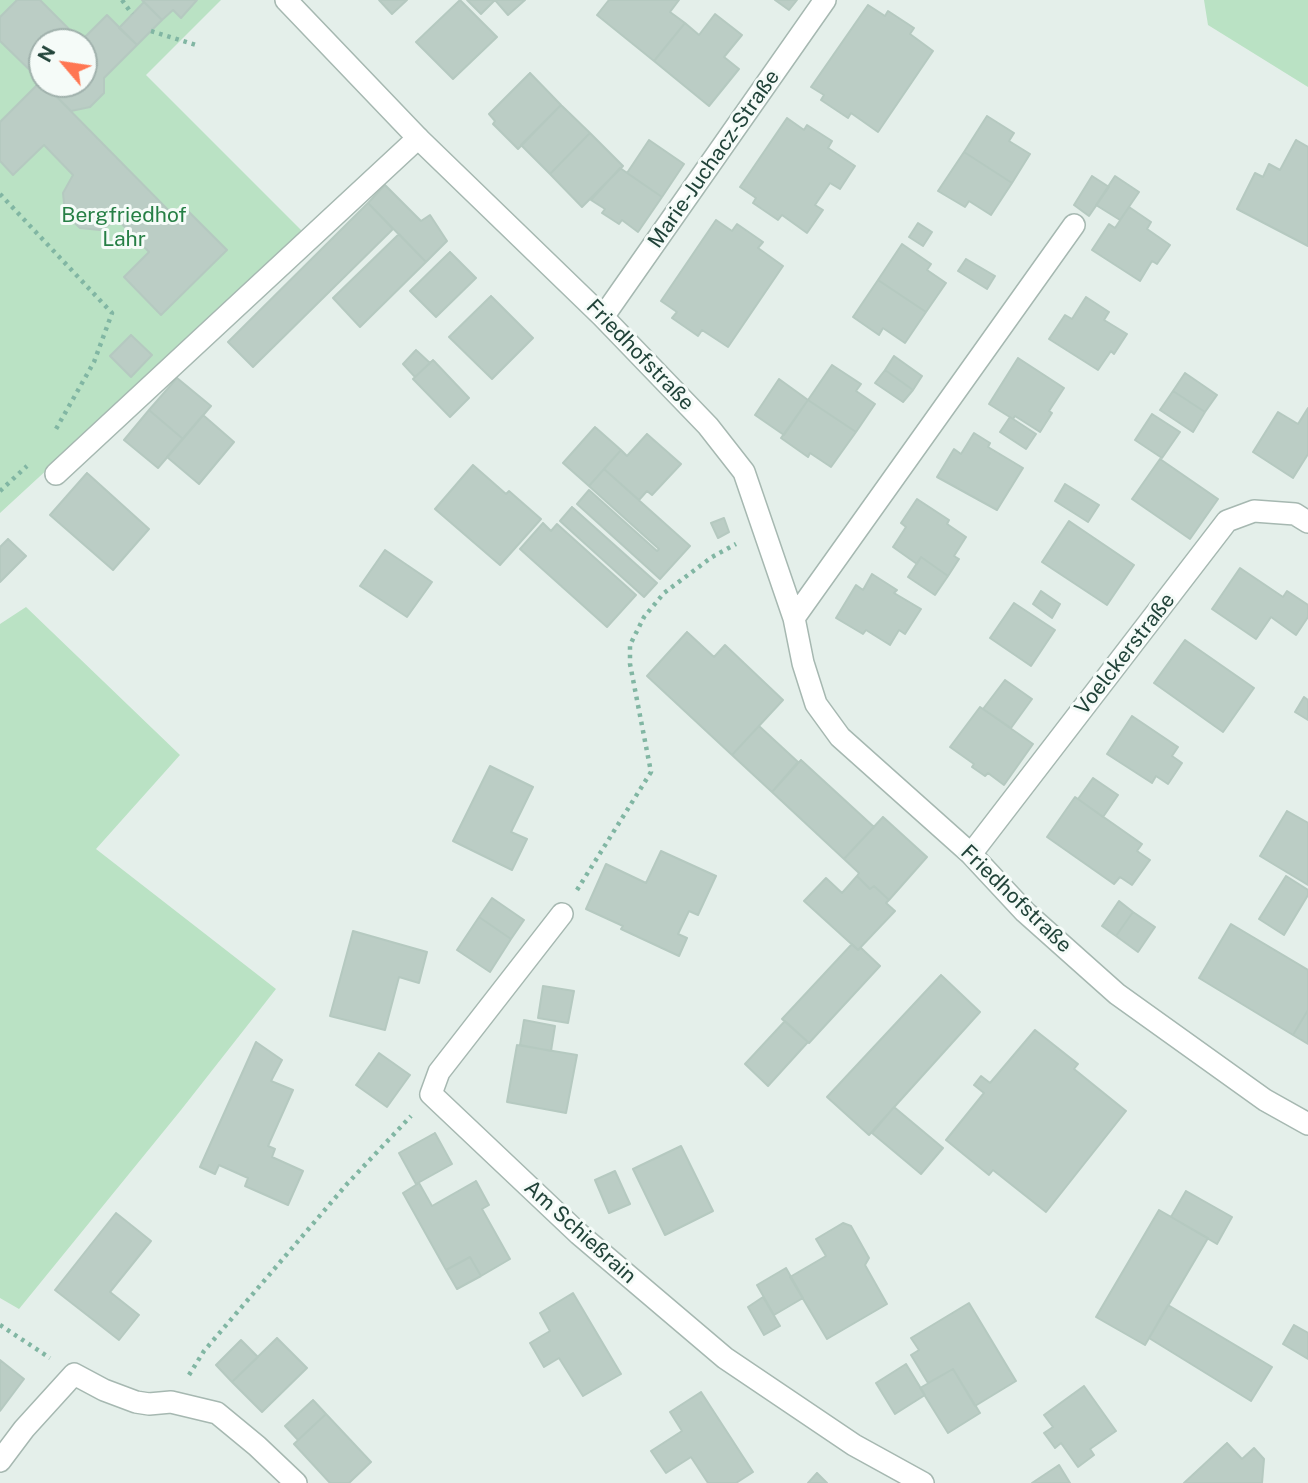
<!DOCTYPE html>
<meta charset="utf-8">
<style>
body{margin:0}
#map{position:relative;width:1308px;height:1483px;overflow:hidden;background:#e4efea;font-family:"Public Sans",sans-serif}
canvas{display:block}
.north{position:absolute;left:28px;top:28px;width:70px;height:70px;box-sizing:border-box;background:#f5fbf8;border:2px solid #a0b1ac;border-radius:50%;rotate:299deg;font-size:19px;font-weight:700;line-height:28px;text-align:center;color:#214339}
.north::after{content:'';display:block;margin:auto;width:24px;height:32px;background:#ff7652;clip-path:polygon(50% 0,100% 100%,50% 72%,0 100%)}
</style>
<div id="map">
<canvas width="1308" height="1483"></canvas>
<div class="north">N</div>
</div>
<script>
const c = document.querySelector('canvas').getContext('2d');
c.lineJoin = 'round';
function fill(path, color) { c.fillStyle = color; c.fill(path, 'evenodd'); }
const poly = rows => new Path2D(rows.map(r => 'M' + r).join(''));
function trace(path, color, width, dash) { c.strokeStyle = color; c.lineWidth = width; c.lineCap = dash ? 'butt' : 'round'; c.setLineDash(dash || []); c.stroke(path); }
function write(font, color, halo, rows, align = 'center') {
  c.font = font + ' "Public Sans",sans-serif'; c.lineWidth = 6; c.setLineDash([]); c.textBaseline = 'middle'; c.strokeStyle = halo; c.fillStyle = color; for (const [text, x, y, turn = 0] of rows) {
    c.save(); c.translate(x, y); c.rotate((+turn || 0) * Math.PI / 180); c.textAlign = isNaN(turn) ? turn : align; if (halo) c.strokeText(text, 0, 0); c.fillText(text, 0, 0); c.restore();
  }
}
fill(poly([
 [0,0,221,0,146,75,304,233,0,513],
 [42,42,84,42,84,84,42,84],
 [1204,0,1308,0,1308,87,1208,25],
 [26,607,180,755,96,849,276,989,181,1110,19,1309,0,1298,0,624]
]), '#bae2c4');
const building = poly([
 [17,0,40,0,81,41,107,15,137,45,104,78,104,93,90,107,71,111,44,84,84,84,84,42,42,42,42,82,0,41,0,17,17,0],
 [142,0,197,0,181,18,173,10,162,20,142,0],
 [379,0,407,0,392,14,379,0],
 [460,0,497,37,453,79,416,42,460,0],
 [467,0,495,0,481,14,467,0],
 [495,0,525,0,508,15,495,0],
 [609,0,679,0,670,12,685,23,654,61,597,15,609,0],
 [775,0,797,0,789,10,775,0],
 [144,2,162,20,137,45,119,28,144,2],
 [868,5,885,16,888,11,914,28,910,34,933,51,878,132,851,113,848,118,821,100,824,95,811,87,868,5],
 [715,14,742,35,724,57,739,69,709,106,654,61,685,23,699,35,715,14],
 [530,73,561,105,518,149,493,124,495,121,489,114,530,73],
 [41,81,179,221,188,211,227,250,161,315,124,277,149,252,118,220,100,230,80,228,65,214,63,193,73,175,44,145,13,175,0,161,0,122,41,81],
 [561,105,590,133,550,174,521,145,561,105],
 [987,116,1014,133,1009,141,1030,154,1012,183,964,152,987,116],
 [787,118,804,130,807,125,832,141,828,148,855,166,840,189,830,183,815,205,823,210,807,233,782,215,778,220,753,203,756,198,740,187,787,118],
 [590,133,623,166,582,207,550,174,590,133],
 [649,140,684,164,662,197,627,173,649,140],
 [1296,140,1308,147,1308,246,1237,209,1255,173,1263,177,1269,164,1280,170,1296,140],
 [964,152,1012,183,991,215,969,201,965,207,938,191,964,152],
 [620,168,662,197,638,232,622,220,619,224,602,213,605,209,591,200,620,168],
 [1092,176,1109,187,1089,216,1074,205,1092,176],
 [1115,176,1139,192,1120,220,1096,205,1115,176],
 [385,185,421,221,430,215,447,241,426,262,368,203,385,185],
 [368,203,393,229,253,367,228,342,368,203],
 [1129,207,1151,222,1147,229,1170,245,1157,264,1152,261,1140,281,1092,250,1109,224,1115,228,1129,207],
 [716,220,732,231,737,224,763,242,758,248,783,266,728,347,702,330,698,336,672,318,677,312,661,301,716,220],
 [918,223,932,232,923,246,909,237,918,223],
 [399,234,426,262,360,327,333,298,399,234],
 [902,244,931,264,927,270,946,283,926,312,878,280,902,244],
 [450,252,476,278,436,317,410,291,450,252],
 [966,259,995,276,987,289,958,271,966,259],
 [878,280,926,312,905,343,883,328,879,335,853,317,878,280],
 [491,296,533,338,492,379,449,337,491,296],
 [1086,297,1109,312,1104,320,1127,334,1114,354,1111,351,1098,370,1049,339,1065,315,1072,319,1086,297],
 [131,335,152,355,131,377,110,356,131,335],
 [416,350,430,363,415,377,403,364,416,350],
 [894,356,922,376,913,390,885,370,894,356],
 [1018,358,1064,388,1049,411,1052,413,1040,432,1015,416,1013,419,989,404,1018,358],
 [433,360,469,398,450,417,413,379,433,360],
 [832,365,861,384,856,391,875,404,856,432,808,400,832,365],
 [885,370,913,390,903,402,875,383,885,370],
 [1185,373,1217,395,1205,412,1173,391,1185,373],
 [177,378,211,406,183,439,149,410,177,378],
 [779,379,808,400,784,435,755,415,779,379],
 [1173,391,1205,412,1193,432,1160,410,1173,391],
 [808,400,856,432,831,467,810,453,808,457,781,438,808,400],
 [1308,408,1308,454,1293,478,1253,452,1278,412,1298,424,1308,408],
 [149,410,183,439,158,468,124,440,149,410],
 [1152,414,1180,432,1162,458,1135,440,1152,414],
 [203,415,234,442,199,484,167,457,203,415],
 [1010,417,1036,434,1026,449,1000,432,1010,417],
 [595,427,621,450,589,486,563,463,595,427],
 [974,433,990,443,988,447,1023,468,997,510,937,477,954,449,961,454,974,433],
 [647,434,681,464,652,495,647,491,639,500,604,469,621,450,627,456,647,434],
 [1160,459,1218,499,1190,539,1132,499,1160,459],
 [473,465,506,494,509,491,541,519,500,565,435,509,473,465],
 [604,469,690,546,660,579,577,504,589,490,657,551,659,549,589,486,604,469],
 [87,473,149,529,113,570,50,515,87,473],
 [1065,484,1099,505,1088,522,1055,501,1065,484],
 [917,499,949,520,947,524,966,537,954,556,959,559,948,576,921,557,917,564,893,547,906,527,901,523,917,499],
 [572,507,657,583,644,597,560,521,572,507],
 [724,518,729,532,718,538,711,523,724,518],
 [1069,521,1134,565,1107,605,1042,562,1069,521],
 [543,523,551,531,557,524,636,595,607,627,520,549,543,523],
 [8,539,26,556,0,582,0,547,8,539],
 [385,550,432,582,407,617,360,586,385,550],
 [921,557,948,576,935,595,908,577,921,557],
 [1240,568,1283,597,1287,591,1308,605,1308,617,1296,635,1271,617,1256,639,1212,609,1240,568],
 [872,574,897,590,894,593,921,609,905,634,899,630,890,645,866,630,863,634,836,618,856,585,863,590,872,574],
 [1041,591,1060,604,1052,618,1033,604,1041,591],
 [1014,603,1055,630,1031,666,990,638,1014,603],
 [687,632,714,657,725,645,783,700,732,755,647,676,687,632],
 [1185,640,1254,688,1223,732,1154,683,1185,640],
 [1005,680,1032,699,1011,728,983,709,1005,680],
 [1304,697,1308,700,1308,720,1295,712,1304,697],
 [980,707,1033,744,1004,785,988,773,985,776,972,767,974,764,950,747,980,707],
 [1132,716,1178,747,1172,756,1182,763,1168,784,1156,776,1152,783,1107,754,1132,716],
 [759,726,798,762,772,792,732,755,759,726],
 [801,760,874,827,844,859,772,792,801,760],
 [490,766,533,787,511,832,527,839,512,870,453,841,490,766],
 [1093,778,1118,795,1103,817,1078,799,1093,778],
 [1075,797,1142,844,1137,851,1150,860,1132,885,1120,877,1114,884,1047,837,1075,797],
 [1287,811,1308,823,1308,885,1260,856,1287,811],
 [883,817,927,857,889,900,874,886,870,889,857,876,859,873,844,859,883,817],
 [661,851,716,876,698,915,689,911,678,934,687,938,679,956,621,929,623,926,586,909,606,864,646,883,661,851],
 [857,876,870,889,874,886,889,900,886,903,895,911,858,950,804,901,826,878,842,893,857,876],
 [1286,876,1308,890,1308,895,1284,935,1259,919,1286,876],
 [492,898,524,920,511,939,479,917,492,898],
 [1119,901,1133,912,1116,936,1102,926,1119,901],
 [1133,912,1155,927,1138,952,1116,936,1133,912],
 [479,917,511,939,490,972,457,950,479,917],
 [1231,924,1308,970,1308,1010,1293,1035,1199,978,1231,924],
 [353,931,427,952,419,983,399,977,385,1030,330,1016,353,931],
 [852,944,858,950,861,948,880,966,809,1043,782,1019,852,944],
 [941,975,980,1012,869,1135,827,1097,941,975],
 [543,986,574,991,568,1023,538,1018,543,986],
 [1308,1010,1308,1044,1293,1035,1308,1010],
 [524,1020,555,1026,551,1051,520,1045,524,1020],
 [785,1021,808,1042,768,1086,745,1064,785,1021],
 [1035,1030,1078,1064,1074,1069,1126,1111,1046,1212,993,1170,989,1175,946,1140,984,1093,974,1085,981,1076,990,1083,1035,1030],
 [256,1042,282,1060,271,1081,293,1090,268,1146,275,1149,272,1157,303,1171,288,1205,245,1186,248,1178,219,1165,215,1174,200,1167,256,1042],
 [517,1045,577,1055,566,1113,507,1102,517,1045],
 [379,1053,410,1075,387,1107,356,1085,379,1053],
 [894,1107,943,1148,921,1174,872,1133,894,1107],
 [435,1133,452,1164,416,1184,399,1153,435,1133],
 [681,1146,713,1211,665,1235,633,1169,681,1146],
 [615,1171,630,1204,609,1213,595,1180,615,1171],
 [476,1181,489,1205,482,1209,510,1259,481,1276,470,1257,446,1270,403,1193,419,1183,432,1206,476,1181],
 [1186,1191,1232,1217,1217,1244,1171,1217,1186,1191],
 [1159,1210,1208,1238,1145,1345,1096,1317,1159,1210],
 [116,1213,151,1241,110,1292,139,1315,119,1340,55,1290,116,1213],
 [843,1223,851,1226,869,1258,865,1265,887,1304,827,1339,790,1277,826,1256,816,1239,843,1223],
 [470,1257,481,1276,457,1289,446,1270,470,1257],
 [786,1268,803,1298,774,1315,757,1285,786,1268],
 [573,1293,621,1374,583,1396,559,1358,544,1367,530,1343,550,1331,540,1313,573,1293],
 [763,1297,780,1326,764,1335,748,1307,763,1297],
 [969,1303,1016,1381,975,1406,953,1369,928,1383,911,1355,919,1350,911,1338,969,1303],
 [1168,1305,1272,1367,1251,1401,1149,1338,1168,1305],
 [1294,1325,1308,1333,1308,1359,1283,1344,1294,1325],
 [277,1338,307,1368,262,1412,232,1382,277,1338],
 [241,1340,258,1357,232,1382,216,1365,241,1340],
 [0,1360,24,1379,0,1411,0,1360],
 [906,1364,925,1395,895,1414,876,1383,906,1364],
 [953,1369,980,1413,948,1433,920,1388,953,1369],
 [1084,1386,1116,1431,1090,1449,1094,1455,1078,1467,1061,1443,1055,1448,1044,1433,1053,1427,1044,1415,1084,1386],
 [701,1392,753,1472,736,1483,708,1483,691,1457,666,1473,651,1451,682,1431,670,1412,701,1392],
 [313,1400,326,1414,298,1440,285,1426,313,1400],
 [326,1414,371,1462,349,1483,330,1483,294,1444,326,1414],
 [1227,1443,1242,1459,1254,1448,1264,1459,1262,1483,1184,1483,1227,1443],
 [1059,1465,1070,1483,1032,1483,1059,1465],
 [817,1473,827,1483,808,1483,817,1473]
]);
fill(building, '#bbcdc5');
trace(building, '#b5c9c0', 2);
const service = poly([
 [56,474,418,138]
]);
const minor = poly([
 [286,0,418,138,603,317,708,426,744,472,794,618,803,663,816,704,840,737,971,854,1025,912,1117,994,1265,1100,1308,1124],
 [603,317,825,0],
 [794,618,1074,225],
 [971,854,1227,521,1254,511,1295,514,1308,522],
 [562,914,439,1072,431,1094,579,1234,725,1358,854,1445,923,1483],
 [0,1461,24,1429,74,1374,104,1390,136,1402,149,1404,171,1402,217,1413,257,1446,296,1483]
]);
trace(service, '#a6b8b1', 24);
trace(minor, '#a6b8b1', 24);
trace(poly([
 [122,0,132,14],
 [151,31,196,45],
 [0,194,112,313,94,362,56,429],
 [0,491,27,466],
 [577,890,651,772,630,664,630,645,644,617,664,593,712,557,736,544],
 [0,1325,50,1358],
 [189,1375,204,1351,347,1184,411,1116]
]), '#81b6a3', 4.5, [3.5, 5]);
trace(service, '#fff', 21);
trace(minor, '#fff', 21);
write('21px', '#214339', '#f5fbf8', [
 ["Marie-Juchacz-Straße",714,159,-55],
 ["Friedhofstraße",640,355,46],
 ["Voelckerstraße",1125,654,-52],
 ["Friedhofstraße",1016,899,44],
 ["Am Schießrain",580,1232,42]
]);
write('21px', '#267f45', '#f5fbf8', [
 ["Bergfriedhof",124,216],
 ["Lahr",124,240]
]);
</script>
